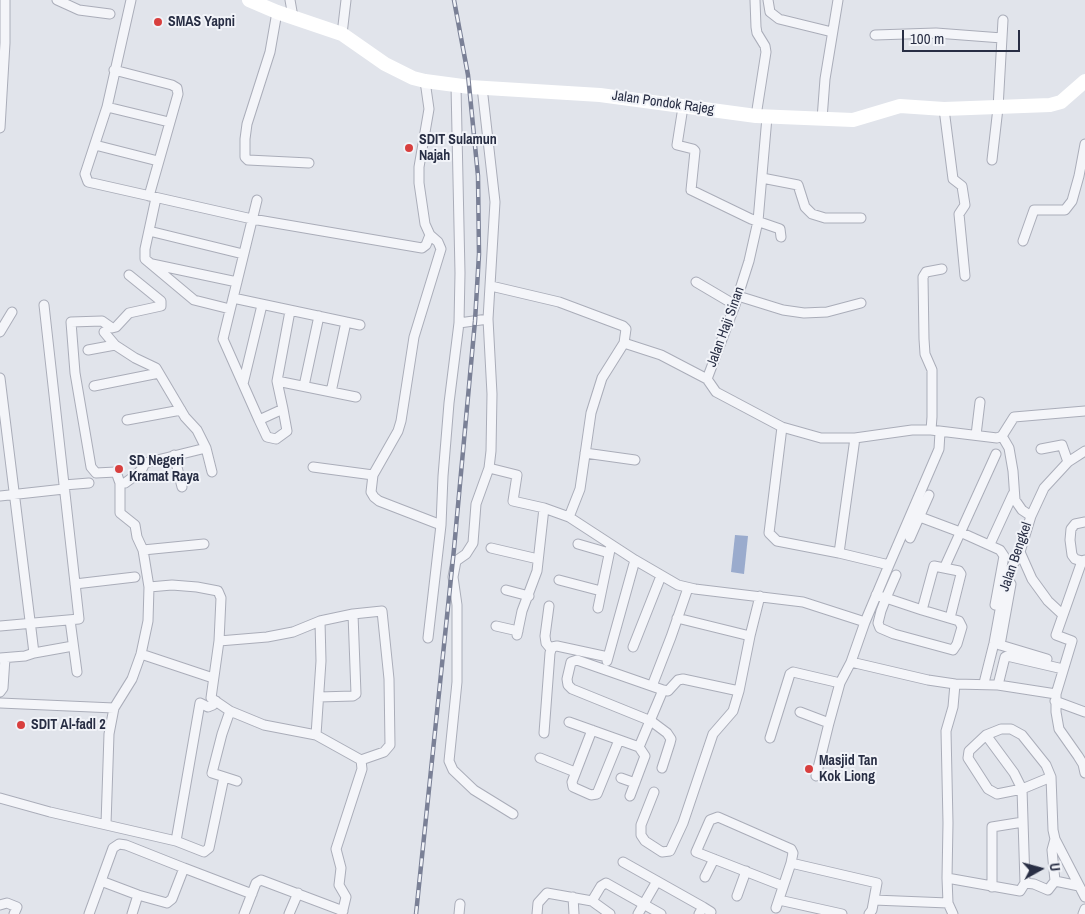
<!DOCTYPE html>
<style>
body{margin:0}
#map{position:relative;width:1085px;height:914px;overflow:hidden;background:#e1e4eb;font-family:"Archivo Narrow",sans-serif}
canvas{display:block}
.north{position:absolute;left:1015px;top:844px;width:50px;height:50px;-webkit-text-stroke:4px #f1f3f8;paint-order:stroke;rotate:83deg;font-size:14px;font-weight:700;line-height:20px;text-align:center;color:#282e44}
.north::after{content:'';display:block;margin:auto;width:18px;height:22px;background:#282e44;clip-path:polygon(50% 0,100% 100%,50% 72%,0 100%)}
.scale{position:absolute;left:902px;top:30px;width:118px;height:22px;box-sizing:border-box;border:2px solid #282e44;border-top:0;padding-left:6px;font-size:15px;line-height:18px;white-space:nowrap;color:#282e44;-webkit-text-stroke:4px #f1f3f8;paint-order:stroke}
</style>
<div id="map">
<canvas width="1085" height="914"></canvas>
<div class="north">U</div>
<div class="scale">100 m</div>
</div>
<script>
const c = document.querySelector('canvas').getContext('2d');
c.lineJoin = 'round';
function fill(path, color) { c.fillStyle = color; c.fill(path, 'evenodd'); }
const poly = rows => new Path2D(rows.map(r => 'M' + r).join(''));
function trace(path, color, width, dash) { c.strokeStyle = color; c.lineWidth = width; c.lineCap = dash ? 'butt' : 'round'; c.setLineDash(dash || []); c.stroke(path); }
function write(font, color, halo, rows, align = 'center') {
  c.font = font + ' "Archivo Narrow",sans-serif'; c.lineWidth = 4; c.setLineDash([]); c.textBaseline = 'middle'; c.strokeStyle = halo; c.fillStyle = color; for (const [text, x, y, turn = 0] of rows) {
    c.save(); c.translate(x, y); c.rotate((+turn || 0) * Math.PI / 180); c.textAlign = isNaN(turn) ? turn : align; if (halo) c.strokeText(text, 0, 0); c.fillText(text, 0, 0); c.restore();
  }
}
fill(poly([
 [735,535,748,536,744,574,731,572]
]), '#9aabcd');
const minor = poly([
 [57,0,79,10,110,14],
 [131,0,107,107,85,174,88,182,252,219,422,248,426,245,430,235],
 [290,0,293,17],
 [755,0,756,27,757,33,765,46,766,52,756,116],
 [768,0,770,12,779,19,832,32],
 [277,12,270,52,247,124,245,139,245,157,248,160,309,163],
 [342,34,346,0],
 [875,35,936,33,1002,38],
 [114,70,172,85,177,88,178,94,149,196],
 [456,86,460,273,459,323],
 [482,87,495,202,488,319,492,394,491,451,489,468,476,504,473,543,466,554,456,561,453,577,457,605,457,682,449,761,453,770,474,790,513,814],
 [107,107,169,122],
 [683,107,677,145,693,149,695,151,691,190,751,219,780,229,781,237],
 [944,109,953,179,962,186,965,205,959,214,965,276],
 [767,117,758,221,749,261,735,305,707,379,716,392,782,427,821,438,855,438,912,430,931,430,997,438,1002,436,1014,417,1085,411],
 [822,119,825,79,838,0],
 [0,128,5,43,5,0],
 [95,145,158,161],
 [992,160,998,108,1003,20],
 [762,178,798,185,805,207,812,214,825,218,861,218],
 [156,198,145,249,145,259,194,300,230,309],
 [257,200,223,339,259,420,283,409,287,431,276,439,267,437,259,420],
 [149,231,243,254],
 [1023,241,1034,210,1065,210,1072,201,1079,176,1085,144],
 [152,264,237,282],
 [696,282,735,305],
 [491,286,559,302,623,326,626,329,624,343],
 [738,296,783,310,804,313,827,312,861,303],
 [233,298,360,325],
 [0,332,12,312],
 [104,332,115,345],
 [88,350,115,345,135,358,156,368,185,417,197,430,206,448,145,463,142,469,136,475,125,483,120,483],
 [0,378,34,653],
 [277,381,356,397],
 [243,384,262,305],
 [94,386,159,373],
 [304,386,319,316],
 [331,392,346,322],
 [283,409,277,381,290,311],
 [127,420,181,410],
 [782,427,769,533,777,541,839,553,889,565],
 [931,430,932,417,932,370,925,354,924,339,923,277,926,272,942,269],
 [940,432,939,449,889,565,865,622,851,662,928,680,955,684,953,707,946,731,948,823,947,878,948,903,953,914],
 [976,435,980,402],
 [1002,436,1009,448,1013,471,1015,500,1022,510,1031,516],
 [206,448,212,472],
 [1041,449,1062,445,1068,462],
 [585,453,635,460],
 [174,455,182,487],
 [313,467,373,475,398,431,401,421,414,337,441,249,438,242,430,235,425,224,419,183,419,167,429,109,425,81],
 [489,468,517,475,513,501,544,508,569,517,635,560,678,585,695,589,803,602,865,622],
 [373,475,371,492,374,497,379,501,441,525],
 [64,485,89,483],
 [0,496,64,489],
 [912,514,960,532,1000,550,1004,556,995,605],
 [569,517,580,489,591,413,602,378,624,343,661,355,707,379],
 [1085,522,1075,524,1071,529,1070,540,1072,555,1075,559,1085,562],
 [910,538,929,495],
 [578,544,609,553],
 [990,544,1013,494],
 [491,548,538,559],
 [143,550,204,544],
 [1020,552,1032,579,1048,601,1063,615],
 [839,553,855,438],
 [946,564,996,454],
 [559,580,601,591],
 [75,584,135,577],
 [149,587,172,585,197,587,218,591,221,598,219,641,211,698,230,711,264,725,316,735,361,760,362,769,336,849,341,868,339,885,346,897,342,914],
 [506,590,529,596],
 [876,595,886,598,922,610,959,621,962,627,957,644,953,650,894,634,880,628,878,623,881,611,886,598,896,575],
 [549,606,545,636,546,643,551,649],
 [598,608,611,545],
 [922,610,934,566,959,571,961,574,950,618],
 [677,618,750,636],
 [70,620,77,672],
 [0,626,79,619,44,305],
 [496,626,518,631],
 [517,635,522,611,537,571,544,508],
 [428,638,441,525,443,476,449,403,459,323,488,319],
 [219,641,267,637,293,632,320,621,353,614,382,611,389,679,390,745,384,752,361,760],
 [997,644,1047,659],
 [1000,645,1011,584,1006,577],
 [633,647,661,576],
 [141,654,213,678],
 [0,658,25,656,34,653,73,646],
 [607,661,635,560],
 [984,683,994,643,1006,577,1020,552,1031,516,1044,488,1068,462,1085,451],
 [955,684,998,685,1056,694,1056,712,1059,729,1078,756,1083,764,1085,773],
 [998,685,1005,657,1007,656,1063,669],
 [652,686,671,637,688,588],
 [0,692,3,688,5,658],
 [1056,694,1072,641,1056,635,1082,561,1085,560],
 [319,697,353,696,356,694,353,614],
 [1055,701,1085,712],
 [0,703,114,708],
 [230,711,222,734,212,773,237,781],
 [800,712,829,723,840,683],
 [569,722,639,747],
 [592,730,572,782,573,787,591,795,597,794,619,740],
 [544,733,550,653,552,647,557,646,608,657],
 [316,735,321,661,320,621],
 [986,735,1014,773,1022,789,1025,883],
 [770,738,790,674,793,672,840,683,851,662],
 [540,758,575,772],
 [662,768,670,743,671,739,667,733,651,721,572,689,568,685,567,679,571,662,577,660,663,690],
 [816,776,829,723],
 [1051,777,1022,789,997,794,988,789,968,758,969,751,986,735,1001,729,1011,729,1022,735,1046,765,1051,777,1053,830,1055,839,1085,897],
 [621,778,635,783],
 [654,792,641,825,641,835,645,841,662,852,670,851,683,823,713,734,733,711,739,691,750,636,760,596],
 [630,796,645,756,639,747,663,690,668,691,678,680,683,679,739,691],
 [0,798,50,812,176,841,204,852,209,848,224,777],
 [106,824,109,734,114,708,132,679,141,654,148,621,149,587,143,550,137,537,135,525,120,513,120,483,116,472,96,473,91,467,75,373,71,322,102,321,112,328,116,327,129,313,161,306,161,301,129,275],
 [176,841,200,703,208,707,213,705,216,701],
 [623,862,703,907],
 [791,863,877,883,872,910,869,914],
 [705,877,714,859],
 [947,878,1020,891,1025,883,1034,884,1048,890,1055,881,1079,886],
 [101,881,138,895,167,903,172,899,184,868,252,894],
 [1055,881,1052,850,1055,839],
 [992,887,992,827,1023,822],
 [737,896,746,871],
 [573,897,574,914],
 [779,900,842,914],
 [874,900,948,903],
 [0,905,7,903,17,907,14,914],
 [776,908,791,863,793,853,791,849,718,817,710,820,696,852,783,886],
 [89,914,113,848,119,844,126,845,184,868],
 [132,914,138,895],
 [244,914,256,883,261,880,343,911],
 [289,914,298,893],
 [459,914,460,904],
 [537,914,538,903,547,893,592,901],
 [610,914,592,901,601,886,606,883,661,914],
 [638,914,657,881],
 [699,914,703,907,711,912],
 [1083,914,1085,909]
]);
trace(minor, '#aaadb9', 11);
trace(minor, '#f4f5f9', 9);
trace(poly([
 [249,0,277,12,342,34,385,64,413,78,425,81,470,87,600,95,756,116,853,120,900,106,944,109,1050,105,1061,102,1085,81]
]), '#fff', 14);
const rail = poly([
 [416,914,454,549,475,321,479,254,478,176,468,75,454,0]
]);
trace(rail, '#7a8096', 4.5);
trace(rail, '#f1f3f8', 2.5, [8]);
for (const [x, y, r, color] of [
 [158,22,5,"#d83f3e"],
 [409,148,5,"#d83f3e"],
 [119,469,5,"#d83f3e"],
 [21,725,5,"#d83f3e"],
 [809,769,5,"#d83f3e"]
]) { const dot = new Path2D(); dot.arc(x, y, r, 0, 2 * Math.PI); c.fillStyle = color; c.fill(dot); trace(dot, '#f1f3f8', 2); }
write('bold 14px', '#282e44', '#f1f3f8', [
 ["SMAS Yapni",168,22],
 ["SDIT Sulamun",419,140],
 ["Najah",419,156],
 ["SD Negeri",129,461],
 ["Kramat Raya",129,477],
 ["SDIT Al-fadl 2",31,725],
 ["Masjid Tan",819,761],
 ["Kok Liong",819,777]
], 'left');
write('14px', '#282e44', '#f1f3f8', [
 ["Jalan Pondok Rajeg",663,103,8],
 ["Jalan Haji Sinan",726,327,-70],
 ["Jalan Bengkel",1016,557,-71]
]);
</script>
